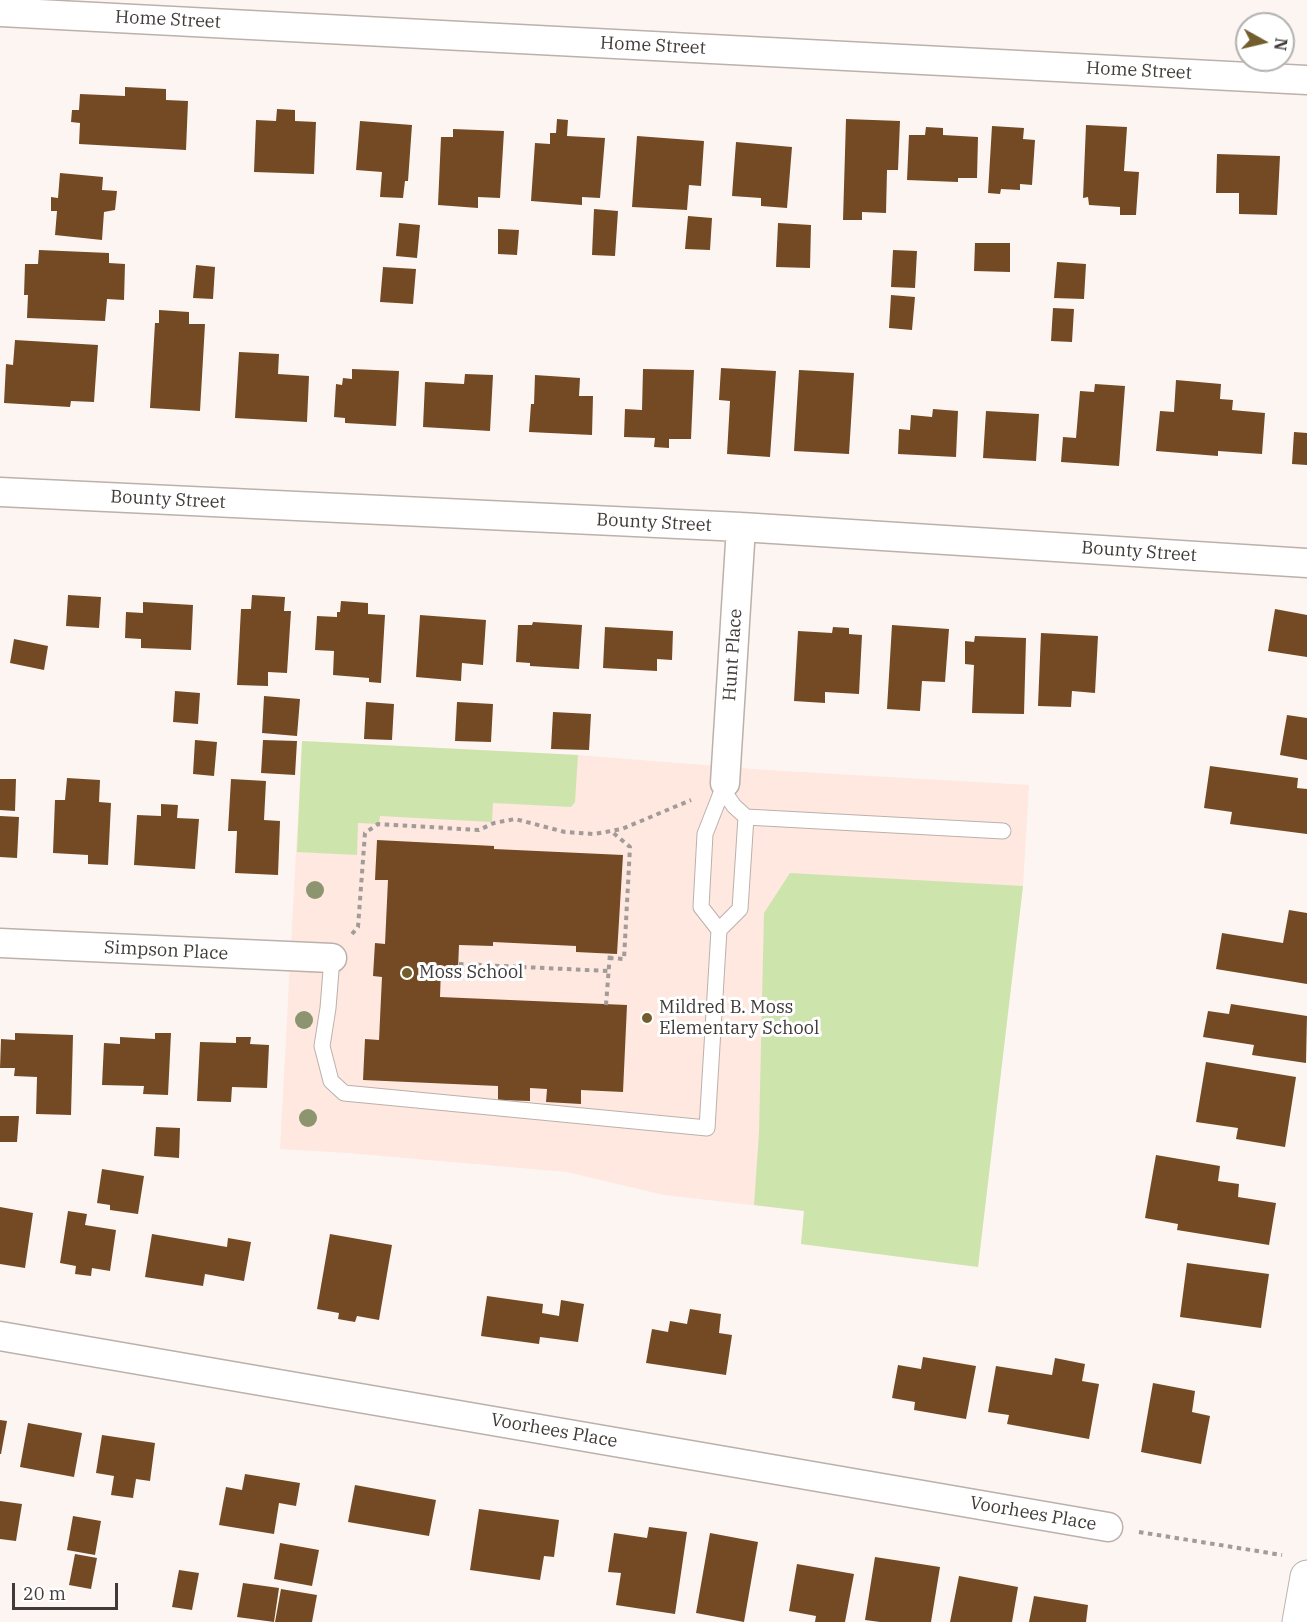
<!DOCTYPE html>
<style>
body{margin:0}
#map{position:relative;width:1307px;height:1622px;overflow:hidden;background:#fdf5f2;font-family:"IBM Plex Serif",serif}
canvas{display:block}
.north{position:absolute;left:1235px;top:12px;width:60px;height:60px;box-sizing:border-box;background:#fff;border:2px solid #b3b1b0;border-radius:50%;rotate:98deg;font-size:16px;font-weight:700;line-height:24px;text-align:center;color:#403b39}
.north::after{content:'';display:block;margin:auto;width:21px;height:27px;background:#725d2c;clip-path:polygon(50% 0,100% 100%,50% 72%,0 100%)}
.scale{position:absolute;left:12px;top:1583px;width:106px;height:27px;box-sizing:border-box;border:3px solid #403b39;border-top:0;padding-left:8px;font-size:18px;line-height:21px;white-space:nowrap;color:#403b39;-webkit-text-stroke:4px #fff;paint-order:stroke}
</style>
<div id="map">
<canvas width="1307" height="1622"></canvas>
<div class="north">N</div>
<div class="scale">20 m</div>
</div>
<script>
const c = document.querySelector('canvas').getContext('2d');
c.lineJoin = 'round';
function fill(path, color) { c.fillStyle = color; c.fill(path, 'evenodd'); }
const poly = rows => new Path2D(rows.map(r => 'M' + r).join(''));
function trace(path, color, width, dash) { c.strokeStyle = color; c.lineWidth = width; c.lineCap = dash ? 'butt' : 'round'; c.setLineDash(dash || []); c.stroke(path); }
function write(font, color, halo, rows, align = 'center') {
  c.font = font + ' "IBM Plex Serif",serif'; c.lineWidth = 6; c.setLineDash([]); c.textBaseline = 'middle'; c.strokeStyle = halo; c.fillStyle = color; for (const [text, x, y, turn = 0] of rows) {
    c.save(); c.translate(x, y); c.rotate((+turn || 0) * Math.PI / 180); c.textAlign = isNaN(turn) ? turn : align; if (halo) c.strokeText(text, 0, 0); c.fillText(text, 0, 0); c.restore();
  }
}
fill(poly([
 [302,741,578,755,766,770,1029,785,1023,886,978,1267,801,1244,804,1211,664,1195,567,1172,348,1153,280,1149]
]), '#fee8df');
fill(poly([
 [302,741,578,755,575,802,571,807,493,803,492,822,380,816,379,824,358,823,357,855,297,852],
 [790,873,1023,886,978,1267,801,1244,804,1211,754,1205,759,1133,764,913]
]), '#cee4ad');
fill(poly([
 [125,87,166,89,166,100,188,101,186,150,79,144,80,123,71,122,72,110,79,110,80,94,125,96],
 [277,109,295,110,295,121,316,122,314,174,254,172,256,120,276,121],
 [557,119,568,120,567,136,605,138,600,198,582,197,582,205,531,201,535,143,550,144,550,133,556,133],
 [846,119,900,121,898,170,887,170,886,213,862,212,862,220,843,220],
 [360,121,412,125,408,181,405,181,403,198,380,197,382,172,356,170],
 [1086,125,1127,127,1124,171,1139,172,1136,215,1120,215,1120,207,1089,205,1088,197,1083,198],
 [992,126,1024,128,1023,139,1035,140,1032,185,1020,184,1020,190,1001,189,1000,194,988,193],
 [926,127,943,128,943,135,978,137,977,178,958,178,958,182,907,180,909,135,925,135],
 [453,129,504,131,500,198,478,197,478,208,438,205,441,137,453,137],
 [637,136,704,141,701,186,689,185,687,210,632,207],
 [736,142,792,147,787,208,761,206,761,198,732,196],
 [1217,154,1280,156,1277,215,1239,214,1239,193,1216,193],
 [60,173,103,177,102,190,117,191,115,210,104,212,102,240,55,235,57,211,51,211,51,197,58,198],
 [594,209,618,211,615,256,592,255],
 [688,216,712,218,710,250,685,249],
 [399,223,420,225,417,258,396,256],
 [778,223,811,225,810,268,776,267],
 [498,229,519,230,517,255,498,254],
 [975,243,1010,243,1010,272,974,271],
 [39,250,109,253,109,263,125,264,124,300,107,299,105,321,27,318,28,295,24,295,25,264,38,264],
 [893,250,917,251,915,288,891,287],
 [1057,262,1086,264,1084,299,1054,298],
 [196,265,215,267,213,299,193,298],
 [383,267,416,269,413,304,380,302],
 [891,295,915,297,912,330,889,328],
 [1053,308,1074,309,1072,342,1051,341],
 [159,310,189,312,189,324,205,324,200,411,150,408,155,323,159,323],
 [15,340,98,345,94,402,71,401,70,407,4,403,6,364,13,365],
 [239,352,279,354,278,374,309,376,307,422,235,418],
 [721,368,776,371,770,457,727,454,730,401,719,400],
 [352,369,399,371,396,426,345,423,345,418,334,417,336,384,342,385,343,378,352,379],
 [643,369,694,370,691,439,669,439,669,448,654,447,655,438,624,437,625,409,642,410],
 [799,370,854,373,849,454,794,451],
 [465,374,493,375,490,431,423,427,425,382,464,384],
 [535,375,580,378,579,396,593,396,592,435,529,432,531,404,534,404],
 [1176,380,1221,384,1220,399,1233,400,1232,410,1265,413,1262,454,1218,451,1218,456,1156,451,1160,411,1174,412],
 [1095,384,1125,386,1119,466,1061,462,1063,437,1076,438,1080,391,1094,392],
 [933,409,958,411,956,457,898,454,899,429,910,430,911,415,932,417],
 [986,411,1039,414,1036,461,983,458],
 [1294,432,1307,433,1307,465,1292,464],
 [68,595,101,597,99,628,66,626],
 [252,595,285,597,284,611,291,611,287,673,268,672,268,686,237,685,241,609,251,609],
 [341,601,368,603,368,614,385,615,381,683,369,682,369,678,333,675,334,651,315,650,317,616,337,617,337,612,340,612],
 [143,602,193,605,191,650,141,648,141,639,125,638,126,612,143,613],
 [1275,609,1307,615,1307,657,1268,651],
 [420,615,486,620,483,665,462,663,461,681,416,677],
 [533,622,582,625,579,669,530,666,530,663,516,662,518,625,532,625],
 [892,625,949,629,945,682,922,681,920,711,887,709],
 [605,627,673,631,672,660,657,659,657,671,603,668],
 [833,627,849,628,849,634,862,635,859,694,825,692,825,703,794,701,798,631,832,633],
 [1041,633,1098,636,1095,693,1072,691,1071,707,1038,706],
 [975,636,1026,638,1024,714,972,713,974,665,965,664,965,641,974,642],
 [14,639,48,646,44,670,10,663],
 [175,691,200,693,198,724,173,722],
 [264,696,300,699,297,736,262,733],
 [366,702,394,704,392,740,364,739],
 [457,702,493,704,491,742,455,741],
 [553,712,591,714,589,750,551,749],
 [1287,715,1307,718,1307,760,1280,755],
 [195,740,217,742,214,776,193,774],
 [263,740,297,741,295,775,261,773],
 [1210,766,1298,778,1297,788,1307,789,1307,834,1230,824,1232,812,1204,808],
 [67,778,100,780,99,802,111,803,108,865,88,864,88,855,53,853,55,800,65,800],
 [0,779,16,779,15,811,0,810],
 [231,779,266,781,264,820,280,821,278,875,235,873,237,831,228,831],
 [161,804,178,805,177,818,199,819,195,869,134,865,137,815,161,816],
 [0,816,19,817,17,858,0,857],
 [377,840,494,846,494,849,623,855,617,954,576,952,576,946,493,942,493,946,459,945,458,969,441,968,440,997,627,1005,623,1092,581,1090,581,1104,546,1102,547,1089,530,1088,530,1101,498,1100,498,1086,363,1080,365,1039,379,1040,382,977,373,976,375,943,385,944,388,880,375,880],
 [1289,910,1307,913,1307,984,1216,969,1222,933,1283,943],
 [1231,1004,1307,1016,1306,1063,1252,1055,1254,1045,1203,1037,1208,1011,1229,1014],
 [15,1033,73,1035,71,1115,36,1114,37,1077,14,1076,15,1068,0,1068,1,1039,15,1040],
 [155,1033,171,1033,168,1095,143,1094,144,1086,102,1085,104,1043,120,1044,120,1037,155,1039],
 [236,1037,251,1037,250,1044,269,1045,267,1088,232,1087,231,1102,197,1101,200,1042,236,1043],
 [1206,1062,1296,1077,1285,1147,1236,1139,1238,1128,1196,1122],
 [0,1116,19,1116,17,1142,0,1142],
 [156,1127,180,1128,179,1158,154,1156],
 [1156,1155,1220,1166,1218,1181,1239,1184,1238,1197,1276,1203,1269,1245,1177,1230,1178,1224,1145,1218],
 [102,1169,144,1176,138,1214,110,1210,110,1205,97,1203],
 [0,1207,33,1213,25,1268,0,1264],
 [68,1211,87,1214,85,1225,116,1230,110,1271,92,1268,91,1276,75,1274,76,1266,60,1263],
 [152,1234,227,1247,228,1238,251,1242,244,1281,205,1274,203,1286,145,1277],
 [330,1234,392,1245,379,1320,357,1316,355,1322,338,1319,339,1313,317,1309],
 [1187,1263,1269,1274,1261,1328,1180,1317],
 [487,1296,543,1304,542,1313,559,1316,561,1300,584,1304,578,1342,540,1337,539,1344,481,1336],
 [690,1309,721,1314,719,1333,732,1335,726,1375,646,1363,652,1329,668,1332,670,1321,687,1324],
 [923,1357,976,1366,966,1419,914,1410,915,1402,892,1398,898,1365,921,1369],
 [1055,1358,1085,1364,1082,1381,1099,1384,1089,1439,1007,1424,1009,1415,988,1412,996,1366,1052,1375],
 [1153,1383,1195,1391,1192,1412,1210,1416,1201,1464,1141,1452],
 [0,1420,7,1421,1,1454,0,1454],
 [28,1423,82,1433,74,1477,20,1467],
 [102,1435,155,1443,150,1481,136,1479,133,1498,111,1495,114,1476,96,1473],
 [245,1474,300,1483,296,1506,279,1503,274,1534,219,1525,226,1487,242,1490],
 [355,1485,436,1500,429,1536,348,1522],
 [0,1501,22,1504,16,1541,0,1539],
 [479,1509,559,1520,554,1557,544,1556,540,1580,470,1570],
 [73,1516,101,1521,95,1555,67,1550],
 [649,1527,687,1532,675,1614,616,1605,621,1573,608,1572,614,1533,647,1538],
 [710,1533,758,1542,744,1622,696,1613],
 [280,1543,319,1550,312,1586,274,1579],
 [75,1554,97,1558,91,1589,69,1585],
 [875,1557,940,1567,931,1622,880,1622,865,1620],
 [797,1564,854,1574,845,1622,815,1622,816,1616,789,1611],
 [179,1570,199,1573,192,1610,172,1607],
 [959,1576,1018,1587,1012,1622,950,1622],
 [243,1583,279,1588,274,1622,237,1617],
 [281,1589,317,1595,312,1622,275,1622],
 [1034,1596,1088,1605,1086,1622,1029,1622]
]), '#734a24');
const service = poly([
 [725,783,727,796,734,806,746,817,1003,831],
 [725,783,705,834,701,907,719,930,740,909,746,817],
 [332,958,328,1008,322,1046,331,1081,344,1093,707,1128,719,930]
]);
const minor = poly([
 [0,12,1307,80],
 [0,492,741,527,1307,563],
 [725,783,741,527],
 [0,943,332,958],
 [0,1336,1108,1527]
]);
const tertiary = poly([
 [1299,1622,1307,1577]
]);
trace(service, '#bcb0ab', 17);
trace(minor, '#bcb0ab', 31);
trace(tertiary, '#bcb0ab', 35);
trace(poly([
 [352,934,358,927,365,833,378,824,479,830,494,823,515,819,565,832,594,834,622,829,691,800],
 [609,958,624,959,630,847,611,831],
 [459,964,608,971],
 [606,1005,610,953],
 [1139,1532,1282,1555]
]), '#a29b99', 4, [4.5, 4.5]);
trace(service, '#fff', 15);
trace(minor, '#fff', 28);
trace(tertiary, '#fff', 33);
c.fillStyle = '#8d9470';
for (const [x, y] of [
 [315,890],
 [304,1020],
 [308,1118]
]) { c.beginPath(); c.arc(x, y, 9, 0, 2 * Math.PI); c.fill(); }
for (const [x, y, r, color] of [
 [407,973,6,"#725d2c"],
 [647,1018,6,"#725d2c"]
]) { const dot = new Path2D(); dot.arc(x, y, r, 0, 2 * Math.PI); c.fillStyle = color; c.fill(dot); trace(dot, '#fff', 2); }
write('18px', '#403b39', '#fff', [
 ["Home Street",168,20,3],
 ["Home Street",653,46,3],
 ["Home Street",1139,71,3],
 ["Bounty Street",168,500,3],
 ["Bounty Street",654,523,3],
 ["Bounty Street",1139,552,4],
 ["Hunt Place",733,655,-86],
 ["Simpson Place",166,951,3],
 ["Voorhees Place",554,1431,10],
 ["Voorhees Place",1033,1514,10]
]);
write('18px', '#403b39', '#fff', [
 ["Moss School",419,973],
 ["Mildred B. Moss",659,1008],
 ["Elementary School",659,1029]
], 'left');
</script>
